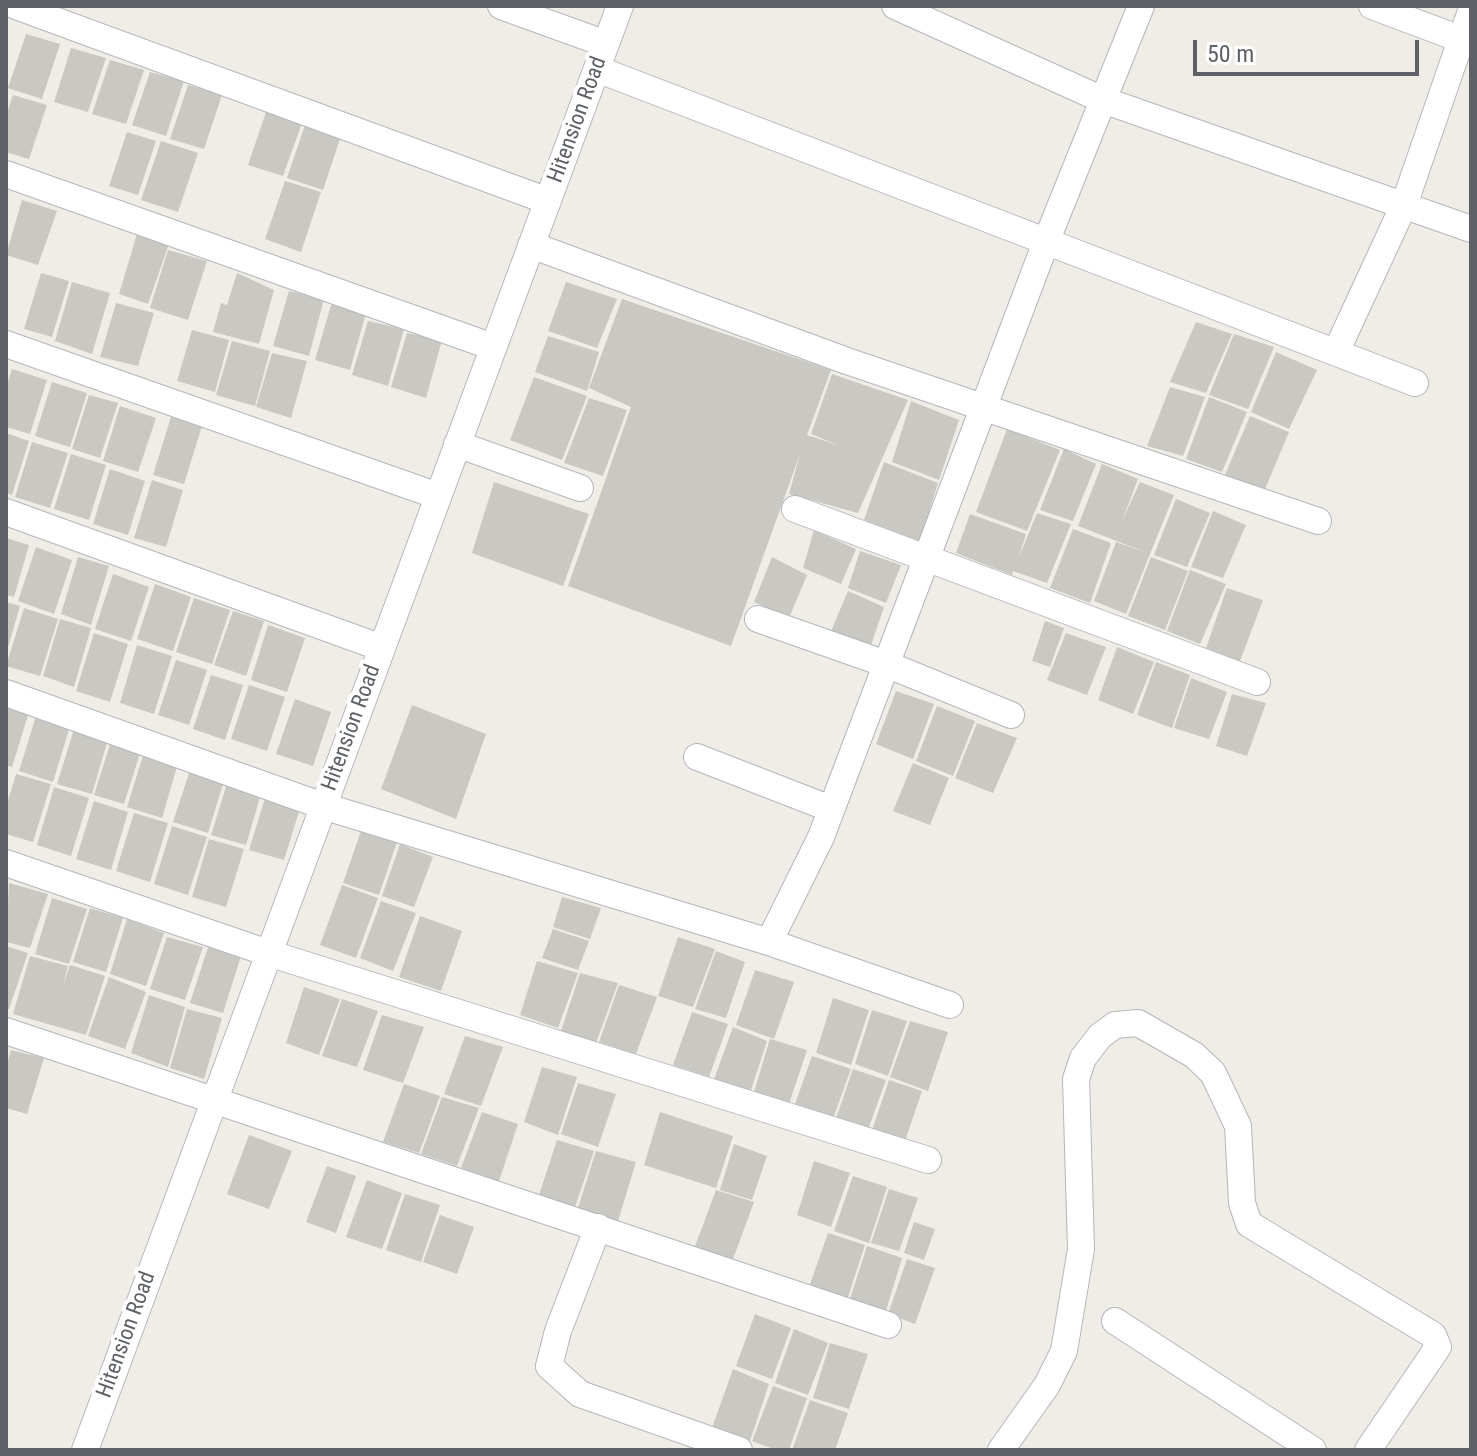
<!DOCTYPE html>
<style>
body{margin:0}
#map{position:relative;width:1477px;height:1456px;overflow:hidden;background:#efede6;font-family:"Roboto Condensed",sans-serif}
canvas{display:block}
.frame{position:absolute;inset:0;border:8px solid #5d6165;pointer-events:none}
.scale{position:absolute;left:1193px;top:40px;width:226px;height:36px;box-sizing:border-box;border:4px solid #5d6165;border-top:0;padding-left:10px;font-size:24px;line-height:28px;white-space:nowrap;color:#5d6165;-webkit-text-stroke:6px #fff;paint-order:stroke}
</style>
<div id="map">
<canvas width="1477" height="1456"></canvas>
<div class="frame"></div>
<div class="scale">50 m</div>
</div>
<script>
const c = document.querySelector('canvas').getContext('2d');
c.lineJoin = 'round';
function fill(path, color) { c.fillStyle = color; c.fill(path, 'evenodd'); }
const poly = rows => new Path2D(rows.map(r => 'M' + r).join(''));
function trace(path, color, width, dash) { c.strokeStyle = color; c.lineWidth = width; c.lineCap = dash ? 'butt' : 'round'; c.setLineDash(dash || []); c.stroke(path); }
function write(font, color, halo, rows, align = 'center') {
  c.font = font + ' "Roboto Condensed",sans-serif'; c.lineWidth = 8; c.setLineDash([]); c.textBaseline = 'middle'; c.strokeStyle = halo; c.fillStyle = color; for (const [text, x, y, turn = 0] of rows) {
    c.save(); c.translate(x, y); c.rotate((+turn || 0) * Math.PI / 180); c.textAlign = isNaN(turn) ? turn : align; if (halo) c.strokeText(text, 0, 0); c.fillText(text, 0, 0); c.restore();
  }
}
fill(poly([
 [26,34,60,44,42,99,8,88],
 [71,48,106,58,88,112,54,102],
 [110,60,144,70,126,124,92,114],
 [150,72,184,81,166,136,132,125],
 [188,85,222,95,204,149,170,139],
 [13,95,47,105,29,159,6,152,6,116],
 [266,112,302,123,283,176,248,165],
 [306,122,341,136,323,190,287,178],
 [127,132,156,141,138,195,109,186],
 [161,141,198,153,178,212,141,200],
 [285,181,321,192,301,252,265,239],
 [22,200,57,211,38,265,6,255],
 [137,234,169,244,148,304,119,294],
 [168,250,207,261,188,320,150,308],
 [41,273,69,281,52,337,24,329],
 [237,273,274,290,259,344,213,332,221,303,227,305],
 [72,282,110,293,92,354,55,341],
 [566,282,617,299,597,348,548,331],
 [289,291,324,299,309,356,273,346],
 [622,299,831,370,807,435,838,445,811,434,832,374,908,400,858,513,789,494,800,454,731,646,568,586,631,407,589,388],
 [116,303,154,313,138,366,100,357],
 [331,305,366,313,350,370,315,360],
 [368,321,404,329,388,386,352,375],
 [1196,322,1232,334,1206,393,1170,382],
 [192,330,229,340,215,392,177,381],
 [407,333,442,340,426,398,391,387],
 [1234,334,1274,347,1248,409,1209,395],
 [548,336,599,352,587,391,535,372],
 [232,341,270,351,255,406,216,395],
 [1276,352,1317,370,1289,429,1251,412],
 [272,353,307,361,291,418,256,407],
 [12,369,47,380,30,434,6,427,6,387],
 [534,377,587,396,562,460,510,440],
 [52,382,87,393,70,447,35,436],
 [1170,387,1205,397,1183,456,1147,446],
 [89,395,118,403,100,458,72,449],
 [1209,397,1247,412,1222,472,1186,459],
 [589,398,627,410,603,476,564,463],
 [911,401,959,420,939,480,892,462],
 [120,406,156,418,138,472,103,461],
 [1250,416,1289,432,1263,494,1224,477],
 [171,417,202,426,184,484,153,475],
 [1007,429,1060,450,1027,531,976,512],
 [6,433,29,441,12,495,6,493],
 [32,442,68,453,50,508,15,497],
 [1064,449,1096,464,1073,521,1040,510],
 [71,454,106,465,89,520,54,509],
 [884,462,938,483,920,541,864,520],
 [1102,464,1138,479,1122,521,1140,482,1174,495,1150,554,1126,614,1094,601,1116,542,1150,554,1078,526],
 [110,469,145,481,128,535,93,524],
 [152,480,183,490,166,547,134,538],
 [494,482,589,514,563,586,472,553],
 [1176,499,1210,513,1187,567,1154,555],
 [1213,511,1246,525,1223,578,1191,567],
 [1037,513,1071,524,1047,583,1013,571,1012,575,956,553,970,514,1026,534,1019,557],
 [1073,529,1111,543,1090,603,1050,588],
 [814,530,856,549,841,584,803,568],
 [6,538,29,545,14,597,6,595],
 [36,547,72,560,54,614,18,601],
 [860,551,901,565,886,603,848,588],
 [78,557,109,566,91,625,61,614],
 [772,557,807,575,789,618,754,602],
 [1151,557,1188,571,1165,630,1128,616],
 [1190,570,1226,584,1200,644,1167,631],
 [113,574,149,587,131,641,95,629],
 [155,584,191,597,173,651,137,639],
 [1227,588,1263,600,1240,661,1206,648],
 [848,591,884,607,870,648,831,631],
 [194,598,230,610,212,664,176,652],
 [6,602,20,606,7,651,6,651],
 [24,608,58,619,40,676,6,666],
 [233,611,264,621,246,676,214,665],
 [60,619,91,628,74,687,43,676],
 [1045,621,1064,628,1050,667,1032,661],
 [268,625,305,638,287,692,251,680],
 [94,633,128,644,110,702,76,691],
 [1066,633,1106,647,1087,695,1047,680],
 [137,645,172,656,154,714,120,703],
 [1117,647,1154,662,1133,714,1098,700],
 [176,660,207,670,189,725,158,715],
 [1156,662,1190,675,1172,728,1137,715],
 [211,675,243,685,225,740,193,729],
 [1191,678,1227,692,1209,739,1174,728],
 [249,685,285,697,267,751,231,739],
 [896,691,934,704,913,759,876,744],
 [1232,694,1266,703,1247,756,1216,746],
 [295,699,331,712,313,766,276,754],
 [6,702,30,709,12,767,6,765],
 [412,705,486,734,456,819,381,789],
 [937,706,975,721,953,776,916,761],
 [37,713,71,723,53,782,19,771],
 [977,723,1017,738,993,793,955,778],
 [75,726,109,736,92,794,57,784],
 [112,738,142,747,124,804,94,795],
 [145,749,179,760,162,818,127,807],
 [913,763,949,778,930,825,893,811],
 [192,764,226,774,208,833,173,822],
 [16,774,51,784,33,842,6,834,6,807],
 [229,777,263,787,246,845,211,835],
 [54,787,89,798,71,856,37,845],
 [267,792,302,802,284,860,249,850],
 [94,801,128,812,111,870,76,859],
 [134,813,168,823,150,882,116,871],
 [172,826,207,837,188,895,154,884],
 [361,831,397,842,379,895,343,883],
 [209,839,244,849,226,907,192,897],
 [400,844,433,857,414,907,382,896],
 [9,883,48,894,30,948,6,942],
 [342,885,378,898,356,958,320,945],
 [562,897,601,908,590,939,553,927],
 [52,898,87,909,69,964,35,954],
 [381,901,416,913,393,971,360,958],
 [90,908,123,918,106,972,73,962],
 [420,916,462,931,441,991,399,977],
 [127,919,164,933,146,986,110,974],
 [553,929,589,941,578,970,542,958],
 [167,937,203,947,185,1000,150,989],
 [678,937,715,949,693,1007,658,996],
 [6,946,28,953,9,1009,6,1008],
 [208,947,241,956,223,1013,190,1003],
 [716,951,745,962,726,1018,695,1009],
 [30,956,68,966,63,986,70,965,105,976,86,1035,13,1014],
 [537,961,578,973,558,1028,520,1015],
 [755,970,794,982,774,1039,736,1025],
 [580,973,618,983,596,1043,561,1031],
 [109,977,146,992,125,1049,88,1036],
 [619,985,657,997,636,1054,599,1042],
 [304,987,340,999,319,1055,286,1043],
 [149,995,185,1007,168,1067,131,1053],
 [833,998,869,1010,851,1065,816,1053],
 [342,999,378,1011,357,1067,322,1056],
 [187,1009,222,1018,204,1079,170,1068],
 [872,1010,907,1021,888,1076,855,1064],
 [692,1012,728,1024,709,1077,673,1065],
 [382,1015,424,1027,403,1083,363,1070],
 [910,1021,948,1032,928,1091,890,1077],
 [733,1027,767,1041,750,1093,713,1082],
 [465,1036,503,1047,481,1106,444,1094],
 [770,1039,807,1050,788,1107,753,1095],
 [11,1050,44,1058,27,1114,6,1108,6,1068],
 [812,1056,851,1069,831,1124,793,1110],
 [542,1067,577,1077,558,1135,524,1122],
 [853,1069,886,1080,866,1135,834,1124],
 [889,1080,922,1091,903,1147,870,1136],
 [578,1083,616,1094,598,1147,561,1134],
 [404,1084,440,1096,419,1153,383,1142],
 [442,1097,479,1108,457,1166,421,1154],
 [482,1112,518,1124,499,1181,461,1168],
 [660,1112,733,1136,716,1188,644,1165],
 [249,1135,292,1151,269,1209,227,1194],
 [557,1140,594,1151,575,1207,539,1195],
 [734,1144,767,1156,752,1200,720,1190],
 [596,1151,636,1162,618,1221,578,1208],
 [814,1161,850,1173,831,1227,797,1215],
 [327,1166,356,1176,336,1233,306,1222],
 [853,1176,887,1187,869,1243,834,1231],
 [367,1180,402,1193,382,1249,346,1237],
 [889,1189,918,1198,899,1251,871,1243],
 [716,1190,754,1202,732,1262,694,1249],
 [405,1194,440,1205,421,1262,386,1250],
 [440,1215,474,1227,457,1274,423,1262],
 [914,1222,935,1229,924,1260,904,1253],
 [828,1233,865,1245,847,1300,809,1287],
 [867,1246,902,1258,885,1314,849,1302],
 [907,1259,935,1268,915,1324,888,1314],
 [755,1314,791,1328,772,1379,736,1366],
 [794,1329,828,1343,808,1395,775,1383],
 [830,1343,868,1354,849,1409,813,1398],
 [733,1369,769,1384,750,1441,712,1428],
 [773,1386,807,1398,789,1450,776,1450,752,1441],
 [810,1400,848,1413,835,1450,792,1450]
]), '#cac8c2');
const minor = poly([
 [16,6,548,201],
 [501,6,606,44],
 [895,6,1103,100,1471,229],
 [1372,6,1471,43],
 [597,69,1415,383],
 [6,174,493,347],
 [531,245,847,361,1318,521],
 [6,344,438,496],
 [1336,352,1404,205,1471,11],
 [457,444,580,488],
 [795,509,1257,682],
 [6,512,382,648],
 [758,619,886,664,1011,715],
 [6,693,323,806,769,942,950,1005],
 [697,757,831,809],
 [6,863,268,953,928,1160],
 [769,942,821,837,1046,242,1141,6],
 [6,1031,888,1325],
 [598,1227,558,1331,549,1366,580,1394,739,1450],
 [1115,1321,1313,1450],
 [85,1450,620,6],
 [1001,1450,1047,1385,1064,1351,1081,1249,1076,1079,1083,1058,1100,1036,1115,1025,1138,1023,1194,1055,1213,1073,1238,1126,1242,1203,1249,1224,1433,1335,1438,1347,1368,1450]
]);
trace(minor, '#b3b6ba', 28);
trace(minor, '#fff', 26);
write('22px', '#5d6165', '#fff', [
 ["Hitension Road",578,120,-70],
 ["Hitension Road",352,728,-70],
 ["Hitension Road",127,1335,-70]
]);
</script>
